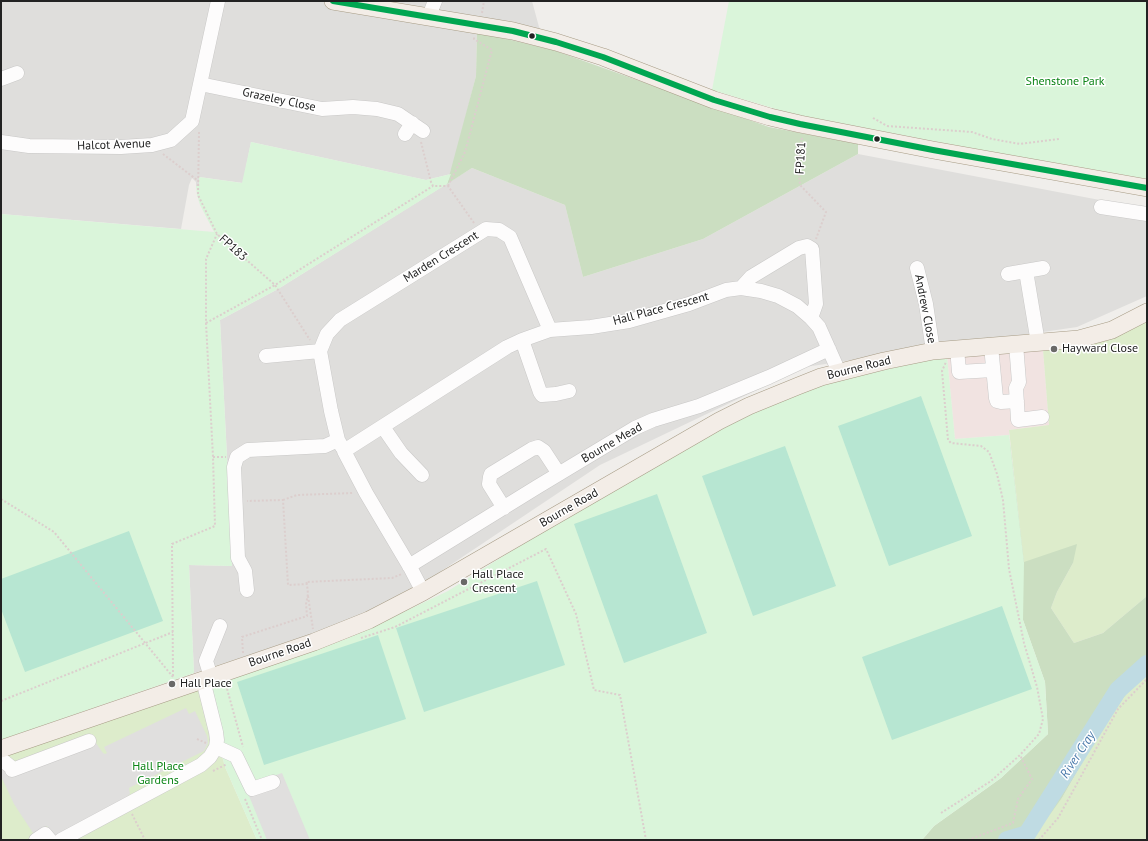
<!DOCTYPE html>
<style>
body{margin:0}
#map{position:relative;width:1148px;height:841px;overflow:hidden;background:#f0eeeb;font-family:"PT Sans",sans-serif}
canvas{display:block}
.frame{position:absolute;inset:0;border:2px solid #222;pointer-events:none}
</style>
<div id="map">
<canvas width="1148" height="841"></canvas>
<div class="frame"></div>
</div>
<script>
const c = document.querySelector('canvas').getContext('2d');
c.lineJoin = 'round';
function fill(path, color) { c.fillStyle = color; c.fill(path, 'evenodd'); }
const poly = rows => new Path2D(rows.map(r => 'M' + r).join(''));
function trace(path, color, width, dash) { c.strokeStyle = color; c.lineWidth = width; c.lineCap = dash ? 'butt' : 'round'; c.setLineDash(dash || []); c.stroke(path); }
function write(font, color, halo, rows, align = 'center') {
  c.font = font + ' "PT Sans",sans-serif'; c.lineWidth = 3; c.setLineDash([]); c.textBaseline = 'middle'; c.strokeStyle = halo; c.fillStyle = color; for (const [text, x, y, turn = 0] of rows) {
    c.save(); c.translate(x, y); c.rotate((+turn || 0) * Math.PI / 180); c.textAlign = isNaN(turn) ? turn : align; if (halo) c.strokeText(text, 0, 0); c.fillText(text, 0, 0); c.restore();
  }
}
fill(poly([
 [1,1,532,1,539,27,553,50,477,32,476,76,451,174,426,180,251,142,243,183,199,177,199,186,196,186,196,182,192,178,189,185,181,229,1,214],
 [858,154,1147,209,1147,296,1077,327,805,367,600,465,416,588,346,623,194,673,189,565,232,566,227,457,220,320,278,289,472,168,565,205,583,277,703,239]
]), '#dfdedc');
fill(poly([
 [1043,350,1049,425,1009,430,1009,435,955,439,947,356]
]), '#f1e3e1');
fill(poly([
 [1147,320,1147,596,1103,633,1074,643,1051,608,1057,592,1073,563,1024,563,1009,430,1049,425,1043,350],
 [1147,674,1147,840,1019,840,1020,839,1032,834,1062,798,1111,713,1136,683],
 [205,688,225,767,257,840,1,840,1,754]
]), '#ddeccb');
fill(poly([
 [477,32,553,50,769,127,858,144,858,154,703,239,583,277,565,205,472,168,447,184,476,76],
 [1009,435,1024,562,1077,544,1073,563,1057,592,1051,608,1074,643,1103,633,1147,596,1147,674,1136,683,1111,713,1062,798,1039,829,1032,834,1020,839,1019,840,922,840,934,826,1001,778,1048,734,1045,682,1023,620]
]), '#cbdec1');
fill(poly([
 [729,1,1147,1,1147,179,970,148,793,114,712,90],
 [251,142,426,180,451,174,447,184,278,289,220,320,227,457,232,566,189,565,194,673,1,740,1,214,214,232,200,205,197,195,196,186,199,186,199,177,242,183],
 [947,356,955,439,1009,435,1024,563,1023,620,1045,682,1048,734,1001,778,934,826,922,840,257,840,225,767,205,688,346,639,448,591,562,519,737,419,786,397,835,381]
]), '#daf5da');
fill(poly([
 [921,396,972,536,889,566,838,426],
 [785,446,836,586,753,616,702,476],
 [657,494,707,633,624,663,574,524],
 [129,531,163,621,25,672,1,609,1,579],
 [537,581,565,665,424,712,396,628],
 [1002,606,1032,689,892,740,862,657],
 [378,635,406,719,264,765,237,682]
]), '#b7e6d2');
fill(poly([
 [186,708,189,714,195,711,207,736,208,743,204,751,129,788,130,794,118,804,56,839,47,826,33,833,14,804,1,776,1,769,91,736,103,753,105,754,107,753,104,747],
 [282,773,310,840,267,840,245,786]
]), '#e0dfde');
trace(poly([
 [1007,840,1027,834,1118,690,1147,664]
]), '#bfdbe3', 18);
const minor = poly([
 [429,16,435,1],
 [1,79,17,73],
 [200,84,322,109,353,107,377,109,398,114,423,131],
 [405,134,412,123],
 [1,142,29,146,121,147,152,145,171,140,192,121,218,1],
 [1101,207,1147,214],
 [917,268,926,304,933,351],
 [1026,271,1038,343],
 [1008,274,1043,268],
 [741,288,751,277,799,248,807,246,812,249,816,304,811,318],
 [522,340,540,392,542,395,556,394,569,391],
 [1016,344,1019,382,1016,388,1018,420,1042,417],
 [991,346,996,398,997,401,1001,402,1017,401],
 [957,348,959,372,993,370],
 [320,351,327,334,340,320,486,229,499,230,510,237,550,330],
 [266,356,320,351,331,411,338,440,342,447],
 [383,427,401,453,422,475],
 [504,508,489,484,490,477,491,474,532,449,538,447,544,451,559,474],
 [409,566,537,487,635,428,653,420,699,406,769,377,829,349],
 [247,590,245,571,238,558,234,467,237,457,248,450,325,446,338,440],
 [423,592,411,569,366,493,344,451,507,347,522,340,550,330,591,327,629,321,689,304,726,290,741,288,761,291,778,296,797,306,811,318,819,327,839,372],
 [211,677,206,661,220,626],
 [216,747,236,756,252,789,273,782],
 [1,759,12,768,12,770,89,741],
 [36,840,45,834,50,840],
 [61,840,201,765,210,757,216,747,217,740,216,732,203,680]
]);
const major = poly([
 [333,1,513,31,556,42,603,57,714,100,770,117,800,124,933,150,1147,188],
 [1,749,314,642,369,620,423,592,719,421,749,406,798,386,821,377,884,361,933,351,1079,339,1112,330,1147,312]
]);
trace(minor, '#c9c8c7', 15);
trace(major, '#a79c86', 18);
trace(poly([
 [482,13,484,1],
 [873,118,887,126],
 [887,126,972,132,992,139,1020,144,1059,139],
 [199,132,198,195,217,234,275,285,310,340],
 [802,138,798,160,800,185,826,212,816,239],
 [421,142,431,182,433,186,448,186,474,223],
 [163,154,197,180],
 [448,186,465,152,492,50,474,39,474,37],
 [206,323,275,285,433,186],
 [213,457,226,457],
 [1,499,54,532,173,677],
 [283,500,297,495,353,493],
 [307,584,306,582,392,578,402,574],
 [308,596,313,629],
 [361,638,395,627,546,549,576,614,594,690,620,695,646,840],
 [243,653,242,637,307,616,306,604,308,594,307,584,288,585,283,500,247,501],
 [173,676,172,544,215,526,213,457,206,323,206,259,217,234],
 [226,685,243,747],
 [1,701,173,632],
 [197,739,206,743],
 [213,771,227,764],
 [245,799,262,840],
 [941,813,991,781,1020,755,1039,734,1043,719,1037,687,1024,643,1009,569,1003,500,997,474,989,452,981,446,951,443,948,440,942,371,946,362],
 [132,814,145,840],
 [968,840,1013,823,1018,799,1032,779,1020,755],
 [1039,840,1058,818,1118,709,1147,679]
]), '#dccecd', 2, [2, 2]);
trace(minor, '#fdfcfc', 14);
trace(major, '#f3ede7', 17);
trace(poly([
 [333,1,513,31,556,42,603,57,714,100,770,117,800,124,933,150,1147,188]
]), '#00a651', 6);
for (const [x, y, r, color] of [
 [532,36,3.5,"#222"],
 [877,139,3.5,"#222"],
 [1054,349,4,"#6a6968"],
 [464,582,4,"#6a6968"],
 [172,684,4,"#6a6968"]
]) { const dot = new Path2D(); dot.arc(x, y, r, 0, 2 * Math.PI); c.fillStyle = color; c.fill(dot); trace(dot, '#fff', 1.5); }
write('12px', '#0c8416', '#fff', [
 ["Shenstone Park",1065,82],
 ["Hall Place",158,767],
 ["Gardens",158,781]
]);
write('12px', '#222', '#fff', [
 ["Grazeley Close",279,100,12],
 ["Halcot Avenue",114,145,-2],
 ["FP181",801,158,-87],
 ["FP183",233,248,42],
 ["Marden Crescent",441,257,-32],
 ["Hall Place Crescent",661,309,-15],
 ["Andrew Close",925,309,79],
 ["Bourne Road",859,368,-14],
 ["Bourne Mead",612,443,-30],
 ["Bourne Road",569,508,-30],
 ["Bourne Road",280,653,-19]
]);
write('12px', '#222', '#fff', [
 ["Hayward Close",1062,349],
 ["Hall Place",472,575],
 ["Crescent",472,589],
 ["Hall Place",180,684]
], 'left');
write('italic 13px', '#4a7aab', '#fff', [
 ["River Cray",1078,755,-57]
]);
</script>
